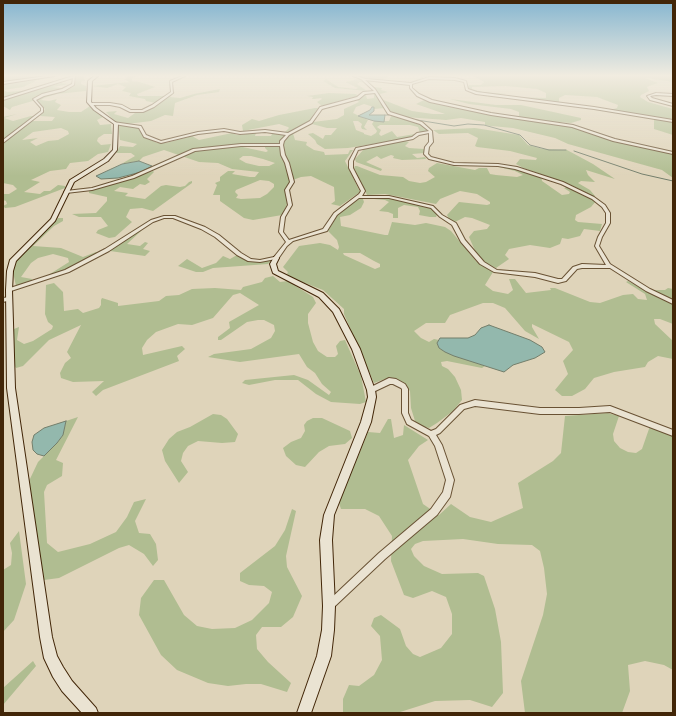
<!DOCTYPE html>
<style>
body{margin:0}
#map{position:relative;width:676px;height:716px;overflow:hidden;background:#dfd4ba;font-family:"EB Garamond",serif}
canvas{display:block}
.frame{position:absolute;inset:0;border:4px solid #422608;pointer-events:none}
</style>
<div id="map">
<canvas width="676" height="716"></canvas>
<div class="frame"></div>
</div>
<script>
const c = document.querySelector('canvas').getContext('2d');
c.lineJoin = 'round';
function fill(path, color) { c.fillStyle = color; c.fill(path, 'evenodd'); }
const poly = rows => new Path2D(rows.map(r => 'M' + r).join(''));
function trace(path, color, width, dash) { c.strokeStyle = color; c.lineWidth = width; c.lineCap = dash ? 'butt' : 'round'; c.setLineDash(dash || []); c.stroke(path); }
fill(poly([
 [3,76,60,76,38,80,23,87,4,90,7,92,32,90,61,83,69,84,53,87,67,89,72,87,75,82,76,77,73,76,84,76,85,81,81,82,81,84,86,86,86,91,57,94,44,98,41,100,49,101,57,99,55,102,61,105,57,110,69,112,81,112,90,106,103,117,97,120,100,125,111,124,112,134,104,134,98,138,97,141,101,145,111,144,108,152,98,154,88,161,70,163,66,169,50,171,31,180,40,182,24,192,40,194,44,191,50,191,58,185,65,186,65,188,15,207,5,208,3,206,7,204,6,201,3,200,3,194,9,194,17,189,13,185,3,183,3,117,17,114,4,118,13,121,31,116,35,116,29,121,52,121,55,117,40,116,45,109,36,100,12,107,10,110,3,106],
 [61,128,68,131,69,134,58,140,48,141,36,146,30,142,38,138,22,140,33,132],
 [126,76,137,76,132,78,132,81,140,82,155,87,137,94,138,96,164,96,156,103,146,101,145,99,129,96,131,93,122,91,126,87,118,84,107,88,92,86,129,82,124,79,127,78],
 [359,76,410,76,390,76,382,80,408,83,425,76,452,76,451,77,424,77,412,83,373,80],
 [474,76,673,76,673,82,645,78,658,83,649,86,647,87,649,91,641,95,640,97,648,102,673,109,673,119,610,110,617,108,618,105,597,97,565,95,559,98,559,102,511,97,546,98,546,93,537,89,506,86,472,87,472,89,482,92,507,94,486,94,471,90,468,88,469,85,481,85,484,82],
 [326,79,338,87,356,89,358,88,345,82,359,79,365,83,360,82,357,84,367,91,335,88,323,81],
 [365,80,375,81,369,83,374,87,382,88,381,90,388,92,380,94,381,99,412,111,433,114,445,114,416,104,424,100,484,114,571,127,632,145,673,154,673,178,662,170,568,144,555,138,513,128,491,126,485,125,485,122,461,118,446,120,405,117,420,124,428,131,420,133,418,127,410,125,380,125,377,127,381,130,379,134,381,136,392,131,397,137,415,134,409,138,348,148,325,149,317,144,315,140,308,134,313,133,323,139,325,135,331,135,337,128,327,128,312,124,313,122,337,119,344,115,344,109,359,102,357,100,364,95,366,95,367,99,374,98,374,93,376,93,373,88],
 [364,104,374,107,374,109,385,108,397,115,396,117,391,116,389,121,374,121,372,124,377,131,376,133,371,136,364,134,364,133,356,130,353,121,358,121,362,124,361,127,362,129,367,130,364,127,368,120,353,113,356,107],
 [220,89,219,92,197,95,175,103,173,116,165,115,151,121,127,124,140,128,142,135,157,143,166,143,192,136,199,140,232,133,237,135,256,133,255,136,271,136,272,134,277,133,288,135,293,133,295,140,307,142,306,145,314,150,324,152,325,155,348,154,350,150,353,150,345,161,360,192,340,206,331,204,335,201,334,187,311,176,301,177,290,181,285,190,287,204,282,215,253,220,244,218,220,201,220,195,213,195,217,185,215,183,220,181,220,177,228,171,235,171,232,174,250,177,255,177,259,172,232,169,218,163,199,162,164,150,143,157,139,161,125,163,123,163,135,156,131,153,116,153,120,146,133,147,137,144,120,140,118,125,106,112,117,111,114,114,128,118,135,113,129,112,141,112,155,107,174,92,175,92,170,97,180,98,194,94],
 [265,144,265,148,268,151,266,152,238,146],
 [251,156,263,159,275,163,269,166,259,166,246,163,239,159,243,156],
 [260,180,269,181,274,184,274,187,267,194,260,198,241,199,236,198,238,195,235,192,236,190],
 [329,93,356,94,358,96,322,106,317,102,322,99,321,98,314,99,312,99,313,97,307,96],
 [450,99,496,105,521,105,581,118,581,120,571,123,544,121,519,117,519,112,511,109,469,104],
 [315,108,318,108,308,123,288,133,285,132,289,128,288,127,279,124,243,131,242,125,252,119,259,121,279,115],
 [654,119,673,122,673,135,654,129],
 [475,128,519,135,528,145,543,149,567,150,593,164,615,179,586,170,588,175,595,182,581,181,578,183,590,190,595,196,593,196,569,184,523,168,516,164,520,159,536,160,537,158,510,151,477,147,475,146,478,138,468,133,439,134,433,130],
 [405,141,409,142,405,146,409,148,424,149,424,153,412,154,417,158,425,157,426,159,402,160,393,158,394,156,391,155,381,159,377,156,366,162,382,169,381,171,356,162,355,159,364,149],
 [437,163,475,170,479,168,487,168,490,174,496,175,517,177,523,175,515,171,495,166,512,168,541,176,542,181,562,195,569,194,570,192,564,188,567,187,596,201,591,207,576,215,575,220,578,222,602,224,600,231,584,229,580,236,568,239,562,238,560,244,550,248,530,245,509,249,505,255,509,259,496,268,486,263,476,253,469,237,474,231,487,229,490,225,472,218,465,217,455,222,449,219,447,215,459,202,487,205,490,204,490,202,477,194,460,191,440,199,436,204,385,194,367,195,354,168,355,166,357,166,380,175,403,177,409,181,420,183,426,182,435,177,428,171,429,168],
 [153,171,154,172,147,179,150,182,145,185,140,184,133,189,120,187,114,191,128,193,125,196,145,199,161,186,166,185,180,187,185,186,189,182,192,181,192,183,153,211,142,208,130,209,126,217,132,222,115,237,109,238,96,233,98,230,108,226,101,217,79,217,72,214,96,213,107,201,107,197,89,193,89,191],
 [379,197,393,198,433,208,437,215,436,217,430,217,419,215,420,211,418,207,404,205,398,208,398,218,393,218,393,214,388,212,379,211,389,202,385,200,374,199,373,198],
 [359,199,363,199,364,202,361,208,350,215,340,217,341,226,385,235,388,235,392,222,415,225,426,223,445,227,451,231,476,261,493,272,485,285,493,291,508,294,513,290,509,279,515,279,526,293,551,290,550,288,555,288,590,302,600,303,623,295,633,294,638,299,647,300,645,294,626,282,628,281,648,292,655,290,665,290,668,288,673,289,673,324,660,319,654,319,655,324,673,341,673,359,658,356,648,362,645,367,614,372,594,378,585,389,572,396,562,396,555,390,568,374,563,361,573,350,569,342,532,324,532,327,539,339,525,331,505,308,493,303,483,303,450,315,445,323,426,323,414,331,421,338,429,342,434,339,439,340,437,343,439,348,445,352,485,366,482,368,447,361,441,362,442,366,448,369,455,377,461,390,462,400,453,411,437,423,429,428,421,426,415,421,411,408,410,391,404,384,393,379,385,379,374,383,344,314,344,309,323,290,289,277,287,274,288,272,283,267,299,246,320,243,330,245,338,250,339,247,337,240,328,231,338,214],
 [343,253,360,253,374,261,380,264,380,267,375,269,344,255],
 [58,218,63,218,63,221,54,226,33,246,61,248,83,257,96,252,100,253,51,276,50,274,69,262,68,258,53,254,38,258,31,263,21,277,32,279,31,282,16,286,13,272,14,264,17,258],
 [138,231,141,231,127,244,140,246,145,242,148,243,143,249,150,251,145,256,110,251],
 [237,255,253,261,272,260,268,264,213,268,203,272,196,272,178,266,187,259,202,268,216,263,223,256,230,259],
 [273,276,280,282,288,281,313,297,316,303,308,314,308,323,313,342,318,351,327,357,335,357,338,354,336,346,340,341,345,340,361,376,366,402,360,404,331,402,316,394,298,380,275,380,249,385,242,383,245,380,294,375,308,380,329,395,331,392,322,384,315,373,307,367,299,354,240,362,208,357,214,354,251,349,271,338,275,331,274,325,264,320,258,320,247,322,221,340,218,340,218,337,230,328,229,322,259,305,240,293,233,295,213,318,192,325,178,324,156,332,147,340,142,348,143,355,182,346,185,349,177,356,179,361,103,390,96,396,92,392,104,381,73,382,61,378,60,373,65,363,71,358,67,352,81,325,49,340,23,366,16,368,14,365,14,329,19,327,17,340,24,344,33,341,52,329,53,326,48,322,45,314,46,285,54,283,63,292,64,311,78,309,83,313,99,308,101,305,101,300,102,298,118,303,118,306,159,301,166,296,179,295,192,289,215,288,241,290,243,287,262,282,265,278],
 [607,413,619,416,613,434,614,441,620,448,628,452,636,453,642,449,650,426,673,435,673,670,664,665,645,661,628,665,630,691,622,713,525,713,521,681,543,615,547,594,544,568,540,551,532,545,498,544,463,539,423,541,415,544,411,549,414,556,424,566,442,574,478,573,484,576,495,609,501,642,503,693,492,707,470,700,435,701,397,713,343,713,343,699,349,685,359,686,374,675,382,660,380,636,371,626,374,618,381,615,400,629,406,646,413,654,420,657,441,648,452,634,452,614,446,597,432,591,413,598,404,595,391,561,392,536,379,516,365,509,341,509,339,503,368,432,380,433,388,419,391,419,394,438,403,435,404,425,428,440,419,446,408,460,423,504,439,515,451,504,470,517,491,522,523,508,518,483,553,461,561,453,565,416],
 [213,414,221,415,227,419,238,434,235,442,222,443,198,441,188,446,183,453,181,461,188,472,179,483,165,461,162,450,169,439,177,432,190,427],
 [78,417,56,460,63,463,62,476,47,485,44,492,47,543,58,552,90,544,116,532,127,517,134,502,146,499,135,521,139,533,150,534,156,544,158,560,153,566,144,554,129,545,119,548,59,578,44,580,29,481,38,462,57,443,63,435,66,421],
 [313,418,322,418,350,431,352,438,345,444,329,446,319,452,305,467,296,465,286,456,283,448,291,442,301,438,305,431,304,425,307,421],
 [292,509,296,511,286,556,287,567,302,596,293,617,281,627,262,627,256,635,257,649,268,662,291,683,287,692,261,684,246,684,228,686,208,683,177,670,161,655,139,615,141,598,154,580,164,580,184,615,197,626,212,629,235,628,252,620,269,603,272,592,264,586,249,585,240,581,240,573,275,546,285,530],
 [19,531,26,584,14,620,3,632,3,570,11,565,12,553,10,543],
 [33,661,36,666,3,705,3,688]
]), '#b0bd91');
const water = poly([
 [372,107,374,107,374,111,369,115,385,115,384,122,374,121,358,116,370,110,372,107],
 [139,161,152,166,141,172,118,178,101,179,96,176,122,164,139,161],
 [489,325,530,340,542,347,545,352,535,358,513,365,504,372,454,356,445,352,439,348,437,343,440,338,468,338,475,335,481,328,489,325],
 [66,421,63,435,57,443,44,456,37,454,33,450,32,442,34,435,44,428,66,421]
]);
fill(water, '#93b8ad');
trace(water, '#737e6b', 1);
trace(poly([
 [385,115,389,115],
 [411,119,454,126,468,124,484,125,520,135,530,145,549,150,566,150],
 [574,151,642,174,673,181]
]), '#737e6b', 1);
const street = poly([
 [73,76,75,76,74,85,64,91,44,96,36,100,43,108,43,112,3,143,3,140,41,111,41,108,33,99,42,94,62,89,72,84,73,78,3,100,3,98,73,76],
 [182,76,185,76,172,82,173,93,154,107,143,112,130,112,120,107,110,105,91,105,90,104,91,103,110,103,122,105,131,110,142,110,152,105,171,92,170,81,182,76],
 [353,76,356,76,366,79,411,83,429,77,455,78,466,81,468,89,477,92,594,107,673,120,673,122,594,109,476,94,466,90,464,82,455,80,429,79,412,84,412,88,419,94,432,100,491,113,573,125,615,139,673,152,673,154,613,141,572,127,491,115,430,102,417,96,410,88,410,85,365,80,375,89,390,112,422,122,432,131,433,142,429,147,428,154,431,157,454,163,498,164,517,167,563,182,594,197,605,205,610,213,610,223,602,237,599,246,610,264,650,289,673,300,673,304,646,291,610,268,582,268,577,269,566,281,558,283,535,277,494,272,480,264,461,242,452,225,440,217,431,208,389,198,359,198,337,215,327,231,293,241,287,246,278,259,276,259,260,262,248,261,237,255,215,237,201,229,173,218,164,218,153,222,109,251,69,272,11,291,9,292,6,290,7,289,65,270,105,249,151,220,164,216,175,216,205,227,219,235,241,253,251,259,260,260,274,257,286,242,279,232,281,217,288,205,285,190,290,182,285,163,281,155,280,146,241,146,195,151,134,178,92,190,66,193,64,192,66,191,92,188,132,176,193,149,241,144,280,144,280,141,286,135,265,132,240,134,224,131,198,134,161,143,144,137,139,128,114,124,113,122,141,126,146,135,161,141,198,132,224,129,240,132,265,130,288,133,310,121,320,107,357,97,363,92,374,91,361,79,353,76],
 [375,93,388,114,420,124,429,131,417,133,412,137,356,148,349,161,349,168,361,191,359,194,334,213,323,229,289,240,283,232,285,217,292,205,289,190,294,182,289,163,285,155,283,145,284,141,289,135,312,123,322,109,359,99,365,94,375,93],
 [429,133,429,142,425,147,424,154,429,159,454,165,498,166,515,169,561,184,592,199,602,207,606,213,606,223,598,237,595,246,606,265,582,264,573,267,562,279,558,279,535,273,497,270,484,262,465,240,456,223,442,215,433,206,389,196,362,196,365,191,353,168,353,161,358,150,413,139,419,135,429,133],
 [656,93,673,94,673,96,656,95,650,96,652,98,673,104,673,106,650,100,647,96,656,93],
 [9,297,11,298,12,299,11,300,3,302,3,298,9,297],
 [389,378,396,379,405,384,408,389,408,413,411,420,431,431,436,429,460,405,475,400,540,408,579,408,610,406,673,430,673,436,610,412,579,414,540,414,475,406,464,409,440,433,436,435,442,445,454,480,450,497,437,515,385,559,333,608,330,610,327,608,325,605,327,602,379,553,431,509,443,492,446,480,435,446,429,436,407,424,402,413,402,389,401,388,393,384,390,384,371,393,369,392,368,390,369,388,389,378]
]);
const secondary = poly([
 [46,76,54,76,3,84,3,82,46,76],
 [94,76,98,76,92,81,91,102,96,108,118,124,117,150,108,161,74,182,55,221,16,261,13,271,12,290,15,388,52,637,57,656,63,667,72,681,96,708,98,713,82,713,62,691,53,677,44,658,40,637,7,388,6,290,7,271,10,260,51,219,70,180,104,159,113,150,114,124,94,110,87,102,88,81,94,76],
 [276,256,279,258,276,264,278,271,323,293,339,309,360,349,375,390,376,397,371,422,334,515,332,540,335,606,334,630,331,656,311,713,297,713,317,656,322,630,323,606,320,540,324,515,361,422,368,397,367,390,352,349,333,312,319,297,273,273,270,264,274,257,276,256]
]);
trace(street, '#695234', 2);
trace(secondary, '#422608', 2);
fill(street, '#eae3d2');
fill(secondary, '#eae3d2');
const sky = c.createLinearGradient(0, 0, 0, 176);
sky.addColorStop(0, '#86b6d0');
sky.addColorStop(0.43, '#f1ece0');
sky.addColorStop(1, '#f1ece000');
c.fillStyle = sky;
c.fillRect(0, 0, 676, 176);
</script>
